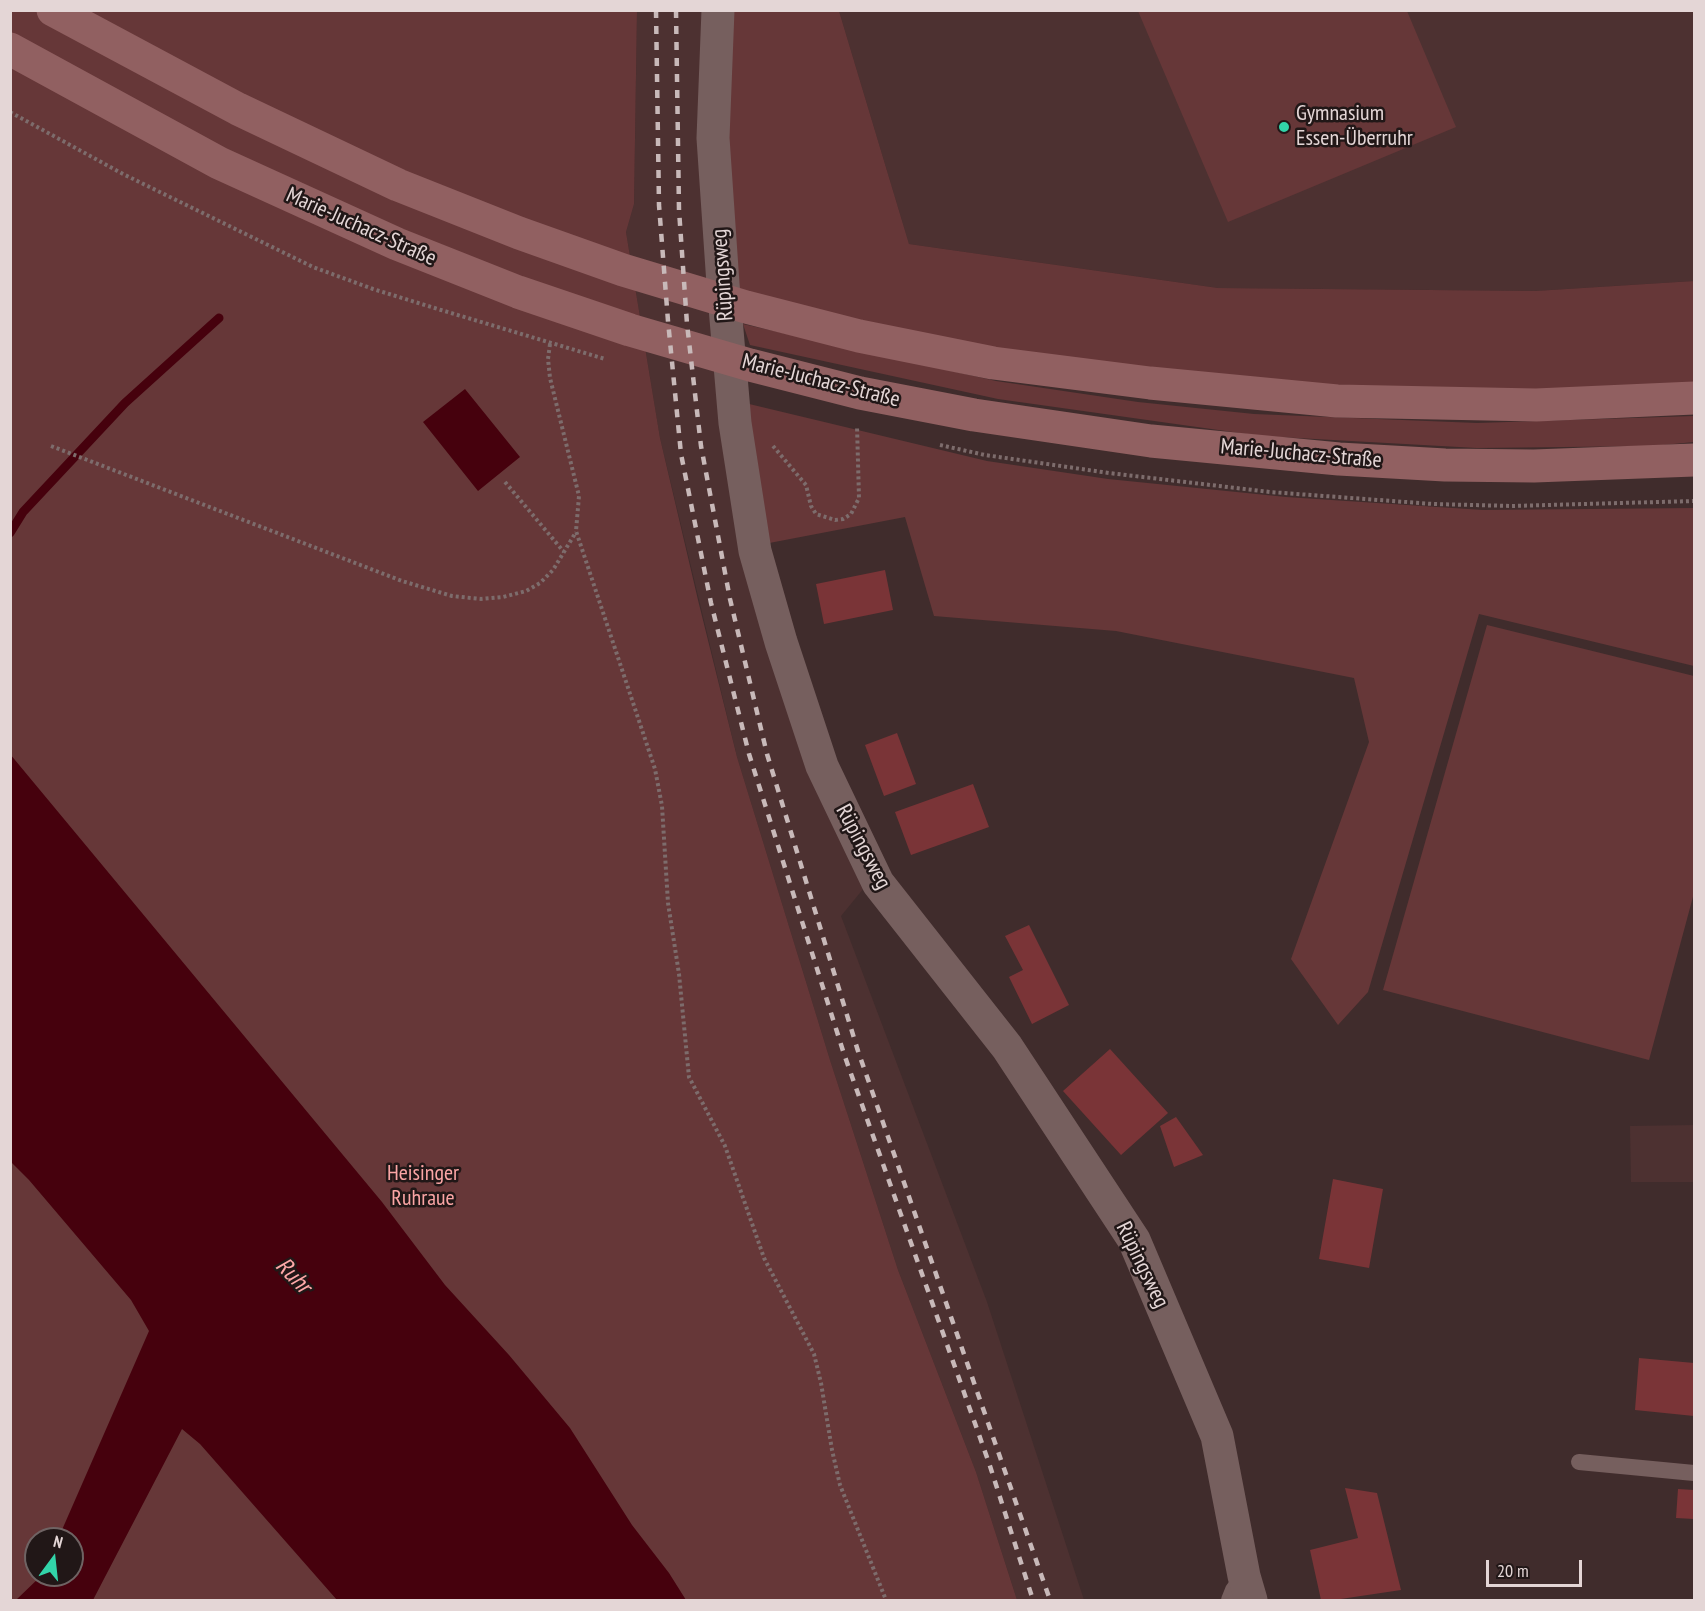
<!DOCTYPE html>
<meta charset="utf-8">
<style>
body{margin:0}
#map{position:relative;width:1705px;height:1611px;overflow:hidden;background:#402c2c;font-family:"PT Sans Narrow",sans-serif}
canvas{display:block}
.frame{position:absolute;inset:0;border:12px solid #e4d6d6;pointer-events:none}
.north{position:absolute;left:24px;top:1527px;width:60px;height:60px;box-sizing:border-box;background:#211717;border:2px solid #6f6363;border-radius:50%;rotate:15deg;font-size:16px;font-weight:700;line-height:24px;text-align:center;color:#e4d6d6}
.north::after{content:'';display:block;margin:auto;width:21px;height:27px;background:#32d4a9;clip-path:polygon(50% 0,100% 100%,50% 72%,0 100%)}
.scale{position:absolute;left:1486px;top:1560px;width:96px;height:27px;box-sizing:border-box;border:3px solid #e4d6d6;border-top:0;padding-left:8px;font-size:18px;line-height:21px;white-space:nowrap;color:#e4d6d6;-webkit-text-stroke:4px #211717;paint-order:stroke}
</style>
<div id="map">
<canvas width="1705" height="1611"></canvas>
<div class="frame"></div>
<div class="north">N</div>
<div class="scale">20 m</div>
</div>
<script>
const c = document.querySelector('canvas').getContext('2d');
c.lineJoin = 'round';
function fill(path, color) { c.fillStyle = color; c.fill(path, 'evenodd'); }
const poly = rows => new Path2D(rows.map(r => 'M' + r).join(''));
function trace(path, color, width, dash) { c.strokeStyle = color; c.lineWidth = width; c.lineCap = dash ? 'butt' : 'round'; c.setLineDash(dash || []); c.stroke(path); }
function write(font, color, halo, rows, align = 'center') {
  c.font = font + ' "PT Sans Narrow",sans-serif'; c.lineWidth = 5; c.setLineDash([]); c.textBaseline = 'middle'; c.strokeStyle = halo; c.fillStyle = color; for (const [text, x, y, turn = 0] of rows) {
    c.save(); c.translate(x, y); c.rotate((+turn || 0) * Math.PI / 180); c.textAlign = isNaN(turn) ? turn : align; if (halo) c.strokeText(text, 0, 0); c.fillText(text, 0, 0); c.restore();
  }
}
fill(poly([
 [637,11,710,11,731,464,868,883,841,916,987,1302,1084,1600,1017,1600,976,1472,898,1270,830,1060,737,757,660,438,626,232,634,204],
 [839,11,1694,11,1694,281,1535,291,1218,288,909,244],
 [1694,1125,1694,1182,1631,1182,1630,1126]
]), '#4d3131');
fill(poly([
 [11,11,637,11,634,204,626,232,660,438,698,600,737,757,830,1060,898,1270,976,1472,1017,1600,11,1600],
 [36,1539,72,1539,72,1575,36,1575],
 [724,11,839,11,909,244,1218,288,1535,291,1694,281,1694,388,1332,396,993,356,728,286],
 [1138,11,1407,11,1456,127,1228,222],
 [743,324,996,381,1138,402,1254,414,1477,423,1694,416,1694,442,1653,446,1477,448,1261,436,998,399,750,345],
 [745,403,987,461,1108,479,1286,497,1483,510,1694,508,1694,666,1479,614,1368,992,1338,1025,1291,959,1369,742,1354,678,1116,631,934,616,905,517,764,544],
 [1487,625,1694,676,1694,893,1649,1060,1383,990]
]), '#663738');
fill(poly([
 [465,389,520,457,478,491,423,422],
 [10,754,382,1202,445,1285,509,1355,570,1428,632,1525,669,1573,686,1600,337,1600,200,1444,182,1429,93,1600,16,1600,42,1575,72,1575,72,1539,58,1539,149,1331,131,1300,29,1180,11,1162]
]), '#46010d');
trace(poly([
 [10,533,23,512,125,403,219,318]
]), '#46010d', 9);
fill(poly([
 [885,570,893,610,824,624,816,584],
 [897,733,916,784,884,796,865,745],
 [973,784,989,827,911,855,895,812],
 [1029,925,1069,1005,1032,1024,1009,977,1023,970,1005,936],
 [1110,1049,1168,1113,1121,1155,1063,1091],
 [1176,1117,1203,1155,1174,1167,1160,1126],
 [1333,1179,1383,1189,1369,1268,1319,1259],
 [1639,1358,1694,1363,1694,1416,1635,1410],
 [1345,1488,1377,1493,1401,1590,1334,1600,1321,1600,1310,1550,1358,1538],
 [1678,1489,1694,1490,1694,1519,1676,1518]
]), '#7a3437');
trace(poly([
 [10,112,123,174,313,267,373,289,441,310,605,359],
 [550,344,548,359,550,378,579,496,576,531,655,769,662,806,668,903,679,974,689,1077,725,1146,764,1258,814,1354,821,1383,832,1450,840,1485,886,1600],
 [940,445,985,455,1109,473,1270,492,1433,504,1512,506,1694,501],
 [51,446,402,581,452,596,481,599,503,597,526,591,540,583,553,570,576,532],
 [773,446,806,485,811,506,816,514,835,520,843,519,851,514,859,498,857,426],
 [505,482,564,552]
]), '#7d6c6c', 4, [3, 3]);
trace(poly([
 [1579,1462,1694,1473],
 [1229,1600,1233,1590,1243,1576]
]), '#765f5e', 16);
trace(poly([
 [718,10,713,138,723,284,735,423,755,551,781,642,822,766,878,883,1007,1047,1134,1240,1217,1436,1244,1576,1251,1600]
]), '#765f5e', 33);
trace(poly([
 [53,10,238,109,398,185,519,233,623,270,746,307,859,336,993,363,1150,383,1337,401,1536,405,1694,398],
 [10,49,219,163,397,244,518,292,630,330,750,365,860,393,974,415,1151,441,1339,459,1445,465,1534,466,1694,460]
]), '#916061', 33);
trace(poly([
 [656,10,659,205,668,321,681,454,711,603,749,754,844,1054,989,1463,1033,1600],
 [676,10,679,210,687,324,701,446,730,599,767,754,858,1051,1050,1600]
]), '#c8b9b9', 4.5, [8, 8]);
for (const [x, y, r, color] of [
 [1284,127,6,"#32d4a9"]
]) { const dot = new Path2D(); dot.arc(x, y, r, 0, 2 * Math.PI); c.fillStyle = color; c.fill(dot); trace(dot, '#211717', 2); }
write('22px', '#e4d6d6', '#211717', [
 ["Gymnasium",1296,114],
 ["Essen-Überruhr",1296,139]
], 'left');
write('22px', '#e4d6d6', '#211717', [
 ["Marie-Juchacz-Straße",361,227,24],
 ["Rüpingsweg",723,275,-94],
 ["Marie-Juchacz-Straße",821,381,14],
 ["Marie-Juchacz-Straße",1301,454,5],
 ["Rüpingsweg",863,847,62],
 ["Rüpingsweg",1142,1265,64]
]);
write('22px', '#fba5a5', '#211717', [
 ["Heisinger",423,1174],
 ["Ruhraue",423,1199]
]);
write('italic 24px', '#fea8a8', '#211717', [
 ["Ruhr",293,1276,46]
]);
</script>
